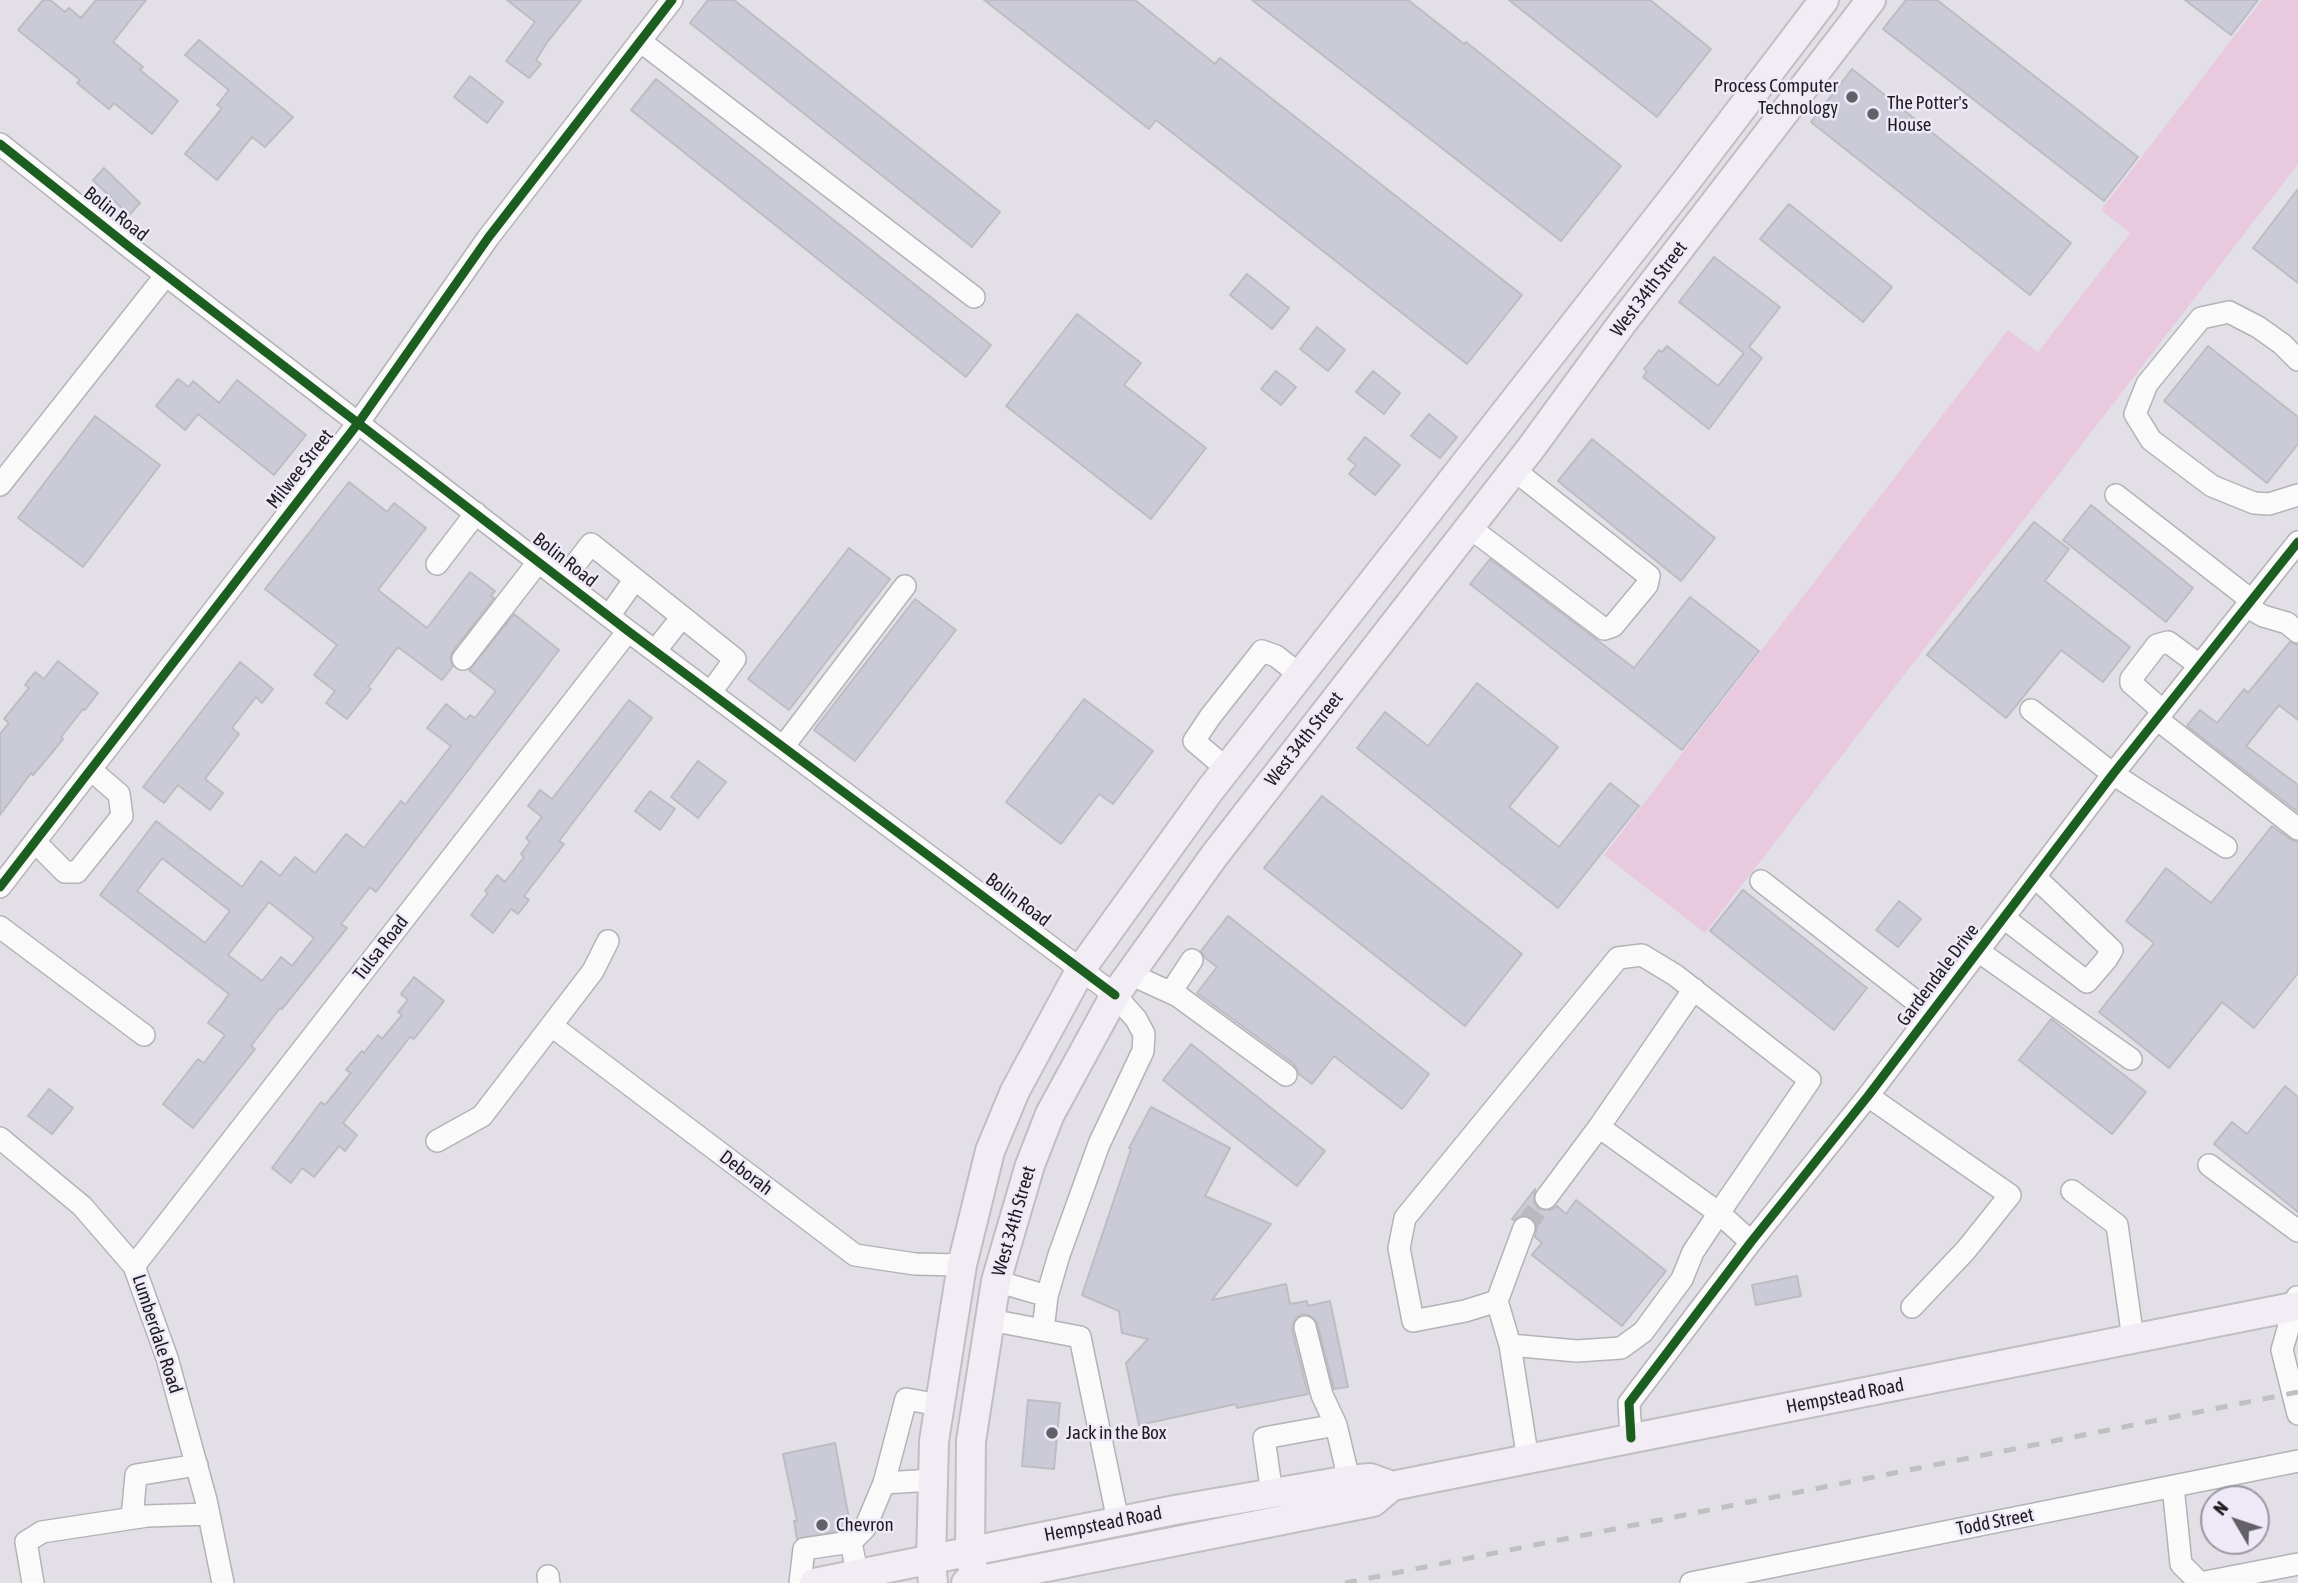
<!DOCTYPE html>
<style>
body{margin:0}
#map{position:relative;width:2298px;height:1583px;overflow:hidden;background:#e2e0e6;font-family:"Asap Condensed",sans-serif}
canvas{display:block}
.north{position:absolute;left:2200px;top:1485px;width:70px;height:70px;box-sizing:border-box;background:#eee9f7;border:2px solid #9b97a2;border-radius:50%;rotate:309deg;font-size:19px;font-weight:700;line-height:28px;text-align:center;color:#1f1d22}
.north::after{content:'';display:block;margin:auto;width:24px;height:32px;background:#636167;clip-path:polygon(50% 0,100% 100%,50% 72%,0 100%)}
</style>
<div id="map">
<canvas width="2298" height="1583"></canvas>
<div class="north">N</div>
</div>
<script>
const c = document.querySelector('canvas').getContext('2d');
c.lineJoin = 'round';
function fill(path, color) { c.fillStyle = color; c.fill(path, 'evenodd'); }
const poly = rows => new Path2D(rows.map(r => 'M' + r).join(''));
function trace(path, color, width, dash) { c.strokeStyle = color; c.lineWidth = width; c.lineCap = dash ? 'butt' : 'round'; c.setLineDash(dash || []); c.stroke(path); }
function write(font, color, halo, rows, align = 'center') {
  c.font = font + ' "Asap Condensed",sans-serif'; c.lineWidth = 5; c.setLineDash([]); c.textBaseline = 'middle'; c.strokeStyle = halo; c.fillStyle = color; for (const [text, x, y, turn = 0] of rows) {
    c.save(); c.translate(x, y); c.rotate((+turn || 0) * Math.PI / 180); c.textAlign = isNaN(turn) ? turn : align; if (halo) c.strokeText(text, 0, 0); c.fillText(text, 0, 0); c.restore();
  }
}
fill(poly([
 [2262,0,2298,0,2298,164,1705,933,1604,855,2008,330,2038,352,2130,233,2101,210]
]), '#e8c9de');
const building = poly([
 [43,0,50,0,65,12,69,8,81,18,96,0,146,0,113,42,143,67,140,70,178,101,152,134,114,103,109,109,77,83,80,80,18,30,43,0],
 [507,0,581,0,548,41,536,60,541,64,529,78,506,61,535,22,507,0],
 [708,0,734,0,1000,212,972,247,690,23,708,0],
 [984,0,1135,0,1215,64,1220,58,1522,295,1467,364,1156,120,1149,129,984,0],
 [1252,0,1408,0,1464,44,1466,42,1621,166,1561,241,1252,0],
 [1509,0,1650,0,1711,49,1657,117,1509,0],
 [1906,0,1937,0,2138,157,2104,201,1883,29,1906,0],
 [2185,0,2258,0,2231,35,2185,0],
 [199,40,293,117,265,147,252,137,217,180,185,154,222,108,217,105,229,90,185,55,199,40],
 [1852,69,2071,243,2030,295,1811,122,1852,69],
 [470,76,503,102,487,123,454,97,470,76],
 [656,79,991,345,966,377,631,110,656,79],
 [104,168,140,203,129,215,93,180,104,168],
 [2298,189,2298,283,2253,248,2298,189],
 [1789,204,1892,287,1863,322,1760,239,1789,204],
 [1714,257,1780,307,1749,347,1762,358,1709,429,1643,377,1647,371,1644,369,1659,350,1662,352,1667,346,1718,386,1744,353,1679,302,1714,257],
 [1247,274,1289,308,1272,329,1230,295,1247,274],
 [1077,314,1141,363,1124,385,1206,448,1151,519,1006,406,1077,314],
 [1317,327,1345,350,1328,371,1300,349,1317,327],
 [2208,346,2298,417,2298,444,2267,483,2164,401,2208,346],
 [1276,371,1296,387,1281,405,1261,389,1276,371],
 [1373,371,1400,393,1384,414,1356,392,1373,371],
 [178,379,189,387,193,381,219,403,237,380,306,435,274,475,198,414,185,430,156,406,178,379],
 [1429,414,1457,437,1440,458,1411,436,1429,414],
 [95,416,160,465,83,567,18,518,95,416],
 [1365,437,1400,465,1375,495,1349,474,1356,465,1348,459,1365,437],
 [1592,439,1715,538,1681,581,1558,481,1592,439],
 [349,482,387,512,394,503,426,528,378,590,427,628,470,572,495,591,491,596,494,598,453,651,450,658,453,666,442,680,398,647,368,687,371,689,347,719,326,703,335,691,314,675,337,645,265,589,349,482],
 [2091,505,2193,588,2166,622,2063,540,2091,505],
 [2034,522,2069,549,2045,581,2130,647,2103,682,2061,650,2006,718,1927,655,2034,522],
 [849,548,890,579,789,710,748,679,849,548],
 [1490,559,1634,668,1690,597,1759,651,1682,750,1470,584,1490,559],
 [915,599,956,630,855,761,814,730,915,599],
 [514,614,559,650,376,892,370,887,341,924,347,928,282,1009,280,1008,251,1046,255,1049,193,1128,163,1104,198,1059,204,1063,225,1035,208,1023,229,994,100,895,156,821,242,887,261,861,280,876,295,857,315,873,346,834,364,848,401,801,405,805,451,746,427,728,446,704,466,720,470,715,475,718,496,691,469,670,514,614],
 [162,858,230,911,205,943,137,891,162,858],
 [269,902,314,938,292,966,281,957,262,981,228,955,269,902],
 [2290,642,2298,645,2298,720,2279,705,2246,746,2298,785,2298,812,2187,726,2200,710,2217,723,2244,689,2248,693,2290,642],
 [58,661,98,693,85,710,83,709,61,737,63,739,50,755,33,775,31,773,0,815,0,734,9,723,4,719,29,688,25,685,35,672,44,679,58,661],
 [240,662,273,689,262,703,256,697,232,728,239,734,205,779,223,793,210,810,178,785,164,803,143,787,240,662],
 [1477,683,1558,747,1509,807,1559,847,1610,783,1639,806,1558,908,1357,748,1385,712,1428,746,1477,683],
 [1084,699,1153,751,1113,804,1099,794,1061,844,1006,802,1084,699],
 [629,700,652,718,559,841,564,844,524,896,529,900,518,914,511,909,493,933,471,915,488,893,485,891,497,875,505,882,524,857,521,854,530,842,526,838,542,817,528,806,540,790,552,799,629,700],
 [698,761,726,782,698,818,671,797,698,761],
 [650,791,675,809,660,830,635,811,650,791],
 [1322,796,1522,954,1465,1026,1264,868,1322,796],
 [2272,826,2290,839,2298,842,2298,973,2254,1028,2222,1002,2169,1068,2099,1012,2154,943,2126,921,2166,868,2211,903,2272,826],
 [1743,890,1867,988,1834,1030,1710,931,1743,890],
 [1899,901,1921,919,1898,947,1876,930,1899,901],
 [1228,916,1429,1074,1402,1109,1334,1056,1312,1084,1299,1074,1294,1064,1197,993,1217,967,1204,957,1201,951,1228,916],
 [414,977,444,1001,414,1039,410,1037,343,1123,357,1135,345,1151,339,1146,314,1177,302,1168,291,1183,272,1168,321,1102,325,1105,351,1073,346,1070,362,1051,364,1053,378,1035,382,1039,402,1015,398,1012,408,1000,401,994,414,977],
 [2051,1019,2146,1092,2112,1134,2019,1060,2051,1019],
 [1191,1044,1325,1151,1297,1186,1163,1080,1191,1044],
 [2285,1086,2298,1097,2298,1212,2214,1144,2232,1122,2247,1134,2285,1086],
 [49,1089,73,1108,52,1134,28,1116,49,1089],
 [1151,1107,1230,1148,1205,1196,1271,1224,1212,1300,1286,1284,1290,1304,1307,1301,1308,1306,1330,1301,1348,1387,1334,1389,1317,1323,1309,1315,1302,1314,1295,1318,1292,1330,1308,1394,1237,1408,1236,1404,1139,1425,1126,1363,1148,1339,1122,1333,1119,1311,1082,1295,1131,1149,1129,1148,1151,1107],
 [1535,1189,1534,1203,1539,1209,1551,1210,1557,1206,1566,1214,1576,1200,1666,1271,1622,1326,1532,1255,1542,1243,1535,1237,1537,1226,1534,1220,1529,1216,1522,1215,1514,1220,1512,1219,1535,1189],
 [1797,1276,1801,1296,1756,1305,1752,1285,1797,1276],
 [1028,1400,1060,1403,1054,1469,1022,1466,1028,1400],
 [835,1443,850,1524,845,1530,797,1539,794,1521,797,1521,783,1454,835,1443]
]);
fill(building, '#cbcbd8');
trace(building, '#bdbcc2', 2);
trace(poly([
 [1524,1228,1546,1198]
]), '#bbb9bf', 21, [21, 10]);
const minor = poly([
 [640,41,974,297],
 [0,144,132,249,628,631,1115,995,1136,1019,1144,1034,1143,1051,1099,1144,1059,1255,1047,1296,1043,1330],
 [2298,360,2282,344,2258,327,2229,312,2201,318,2147,384,2135,414,2151,440,2212,486,2254,503,2269,504,2298,495],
 [0,485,166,275],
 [2116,495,2251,600],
 [1469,527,1604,629,1613,626,1647,585,1649,576,1514,470],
 [437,564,476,513],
 [563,580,591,544,735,659,711,692],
 [2246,606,2263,616,2287,623,2298,632],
 [609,616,635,579],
 [655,651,682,617],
 [463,659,539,561],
 [2031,710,2113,774,2226,847],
 [2163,711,2131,683,2131,679,2157,645,2168,642,2199,665],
 [2157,719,2298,829],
 [783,747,905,586],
 [1227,769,1194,741,1210,717,1262,651,1276,656,1300,675],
 [35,842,65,872,77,872,122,816,119,794,91,770],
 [1761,881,1931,1013],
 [0,887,359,422,488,238,672,0],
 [2004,918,2087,982,2106,960,2112,950,2035,877],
 [0,927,144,1035],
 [1978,951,2131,1059],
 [1130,974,1178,996,1286,1075],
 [1171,992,1192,960],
 [552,1026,855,1255,915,1264,962,1265],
 [1868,1096,2010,1195,1966,1250,1912,1307],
 [0,1138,82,1206,134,1266,167,1358,206,1500,223,1583],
 [437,1141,482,1116,593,971,608,941],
 [2209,1165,2298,1231],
 [2072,1191,2117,1225,2133,1339],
 [1546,1198,1599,1127,1694,989],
 [134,1266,628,631],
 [996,1281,1047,1296],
 [2297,1297,2282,1350,2298,1414],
 [1497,1301,1524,1228],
 [990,1320,1080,1337,1118,1521],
 [1305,1327,1322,1395,1336,1425],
 [1510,1345,1497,1301,1465,1311,1413,1321,1399,1248,1405,1218,1618,958,1642,955,1675,975,1810,1080,1719,1213,1599,1127],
 [1631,1438,1629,1403,1751,1242,1868,1096,2113,774,2298,542],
 [1528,1460,1510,1345,1577,1351,1621,1348,1643,1332,1682,1279,1693,1252,1719,1213,1751,1242],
 [884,1483,906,1399,940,1405],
 [2173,1486,2181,1564,2200,1583,2298,1564],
 [1272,1494,1264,1438,1336,1425,1349,1480],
 [132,1518,136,1475,197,1465],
 [851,1542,865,1528,884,1483,933,1480],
 [548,1576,549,1583],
 [33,1583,26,1542,42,1532,147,1516,209,1514],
 [800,1583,804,1549,851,1542,859,1583],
 [1691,1583,2298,1461]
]);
const major = poly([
 [814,1583,1175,1510,1349,1480,1370,1478,1392,1486],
 [933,1583,931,1560,934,1441,962,1265,990,1151,1015,1091,1081,969,1210,790,1688,179,1824,0],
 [966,1583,1373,1502,1392,1486,2298,1306],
 [975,1583,970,1551,971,1441,996,1281,1030,1165,1050,1114,1115,995,1214,856,1531,448,1623,322,1871,0]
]);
trace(minor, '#b4b2b7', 24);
trace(major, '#bfbec2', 32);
trace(minor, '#fbfafb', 21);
trace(major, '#f2ecf4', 28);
trace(poly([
 [1345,1583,2298,1392]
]), '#c1c0c1', 5, [12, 12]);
trace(poly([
 [0,144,132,249,628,631,1115,995],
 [0,887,359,422,488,238,672,0],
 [1631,1438,1629,1403,1751,1242,1868,1096,2113,774,2298,542]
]), '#1b5e20', 9);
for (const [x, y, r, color] of [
 [1852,97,7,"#636167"],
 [1873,114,7,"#636167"],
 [1052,1433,7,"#636167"],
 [822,1525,7,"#636167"]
]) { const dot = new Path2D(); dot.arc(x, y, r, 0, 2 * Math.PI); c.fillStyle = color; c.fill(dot); trace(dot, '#eee9f7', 2.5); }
write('19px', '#1f1d22', '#eee9f7', [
 ["Process Computer",1838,86,"right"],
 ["Technology",1838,108,"right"],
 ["The Potter's",1887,103],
 ["House",1887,125],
 ["Jack in the Box",1066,1433],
 ["Chevron",836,1525]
], 'left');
write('19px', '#1f1d22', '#eee9f7', [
 ["Bolin Road",116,214,38],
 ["West 34th Street",1649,289,-53],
 ["Milwee Street",300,469,-52],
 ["Bolin Road",565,560,38],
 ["West 34th Street",1304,739,-52],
 ["Bolin Road",1018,900,37],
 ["Tulsa Road",381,948,-52],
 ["Gardendale Drive",1938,975,-53],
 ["Deborah",746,1173,37],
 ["West 34th Street",1014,1221,-74],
 ["Lumberdale Road",157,1334,72],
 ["Hempstead Road",1845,1396,-11],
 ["Todd Street",1995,1522,-11],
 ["Hempstead Road",1103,1524,-11]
]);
</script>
